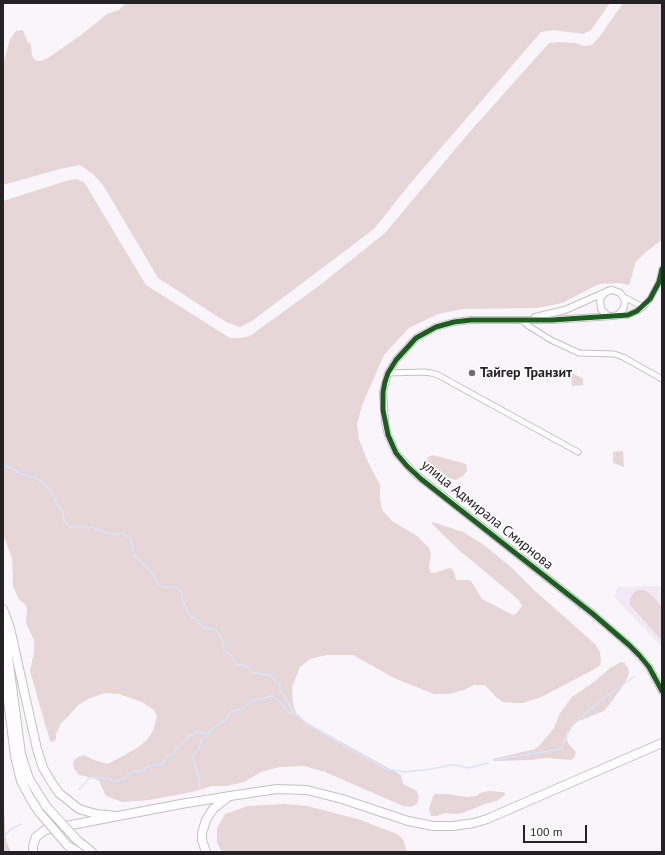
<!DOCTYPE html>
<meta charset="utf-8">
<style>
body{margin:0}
#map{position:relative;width:665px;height:855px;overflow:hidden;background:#faf5fb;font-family:"PT Sans",sans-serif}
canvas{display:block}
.frame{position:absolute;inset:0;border:4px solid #252226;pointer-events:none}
.scale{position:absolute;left:523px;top:825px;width:64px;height:18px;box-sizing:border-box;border:2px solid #252226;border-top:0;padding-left:5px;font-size:12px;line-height:14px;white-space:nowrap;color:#252226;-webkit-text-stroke:3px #fff;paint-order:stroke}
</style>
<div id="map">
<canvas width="665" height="855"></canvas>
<div class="frame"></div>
<div class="scale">100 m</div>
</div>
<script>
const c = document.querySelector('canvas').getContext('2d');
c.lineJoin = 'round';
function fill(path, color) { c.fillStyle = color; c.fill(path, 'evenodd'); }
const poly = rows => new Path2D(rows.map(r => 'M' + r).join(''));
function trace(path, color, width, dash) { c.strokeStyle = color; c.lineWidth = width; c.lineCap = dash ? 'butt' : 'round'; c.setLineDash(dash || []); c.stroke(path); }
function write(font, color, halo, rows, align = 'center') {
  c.font = font + ' "PT Sans",sans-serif'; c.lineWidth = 3.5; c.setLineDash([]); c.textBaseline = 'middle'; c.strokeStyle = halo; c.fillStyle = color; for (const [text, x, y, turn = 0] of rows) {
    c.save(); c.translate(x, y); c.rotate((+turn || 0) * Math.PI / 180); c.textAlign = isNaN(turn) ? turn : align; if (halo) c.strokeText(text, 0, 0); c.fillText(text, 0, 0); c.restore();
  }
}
fill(poly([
 [662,586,662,647,615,598,617,587]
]), '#f3e9f6');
fill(poly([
 [126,3,610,3,591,30,583,34,553,30,541,32,409,185,374,229,252,321,240,327,226,322,158,278,103,185,93,174,80,165,60,169,3,185,3,65,10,39,16,31,23,30,27,41,31,45,32,56,36,61,40,61,48,58,81,35,107,14,119,10],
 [623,3,662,3,662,240,647,251,635,263,630,283,628,285,619,283,599,284,562,303,537,308,463,309,438,314,409,328,384,355,362,405,357,425,359,439,367,460,380,485,380,500,382,510,392,521,417,536,429,548,431,553,429,568,431,573,435,573,446,569,451,568,455,574,456,580,468,580,471,581,482,599,509,613,513,615,516,614,522,606,519,600,460,551,432,524,433,522,463,532,484,545,512,568,534,590,595,644,600,652,601,662,600,665,595,669,541,697,523,703,516,703,503,702,496,697,485,685,474,685,464,690,449,694,434,694,394,678,353,655,327,655,310,659,300,667,292,687,293,703,296,713,307,723,401,775,403,784,417,791,419,797,417,804,411,807,403,806,325,772,304,766,280,767,261,772,244,782,227,786,212,786,192,792,149,800,122,802,106,796,99,781,94,778,79,775,75,770,73,765,74,760,78,757,84,755,94,760,108,764,137,748,146,741,153,731,157,716,154,710,142,702,119,694,105,693,88,699,77,706,68,717,61,723,56,734,56,739,53,742,50,741,30,671,34,652,34,640,26,623,27,609,25,604,19,600,13,586,12,558,3,534,3,201,66,181,76,179,84,182,146,285,230,338,241,338,250,336,320,285,385,233,467,135,549,43,559,42,575,43,584,46,592,45,600,36],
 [571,373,583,378,583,385,572,386],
 [623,451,624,467,613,463,613,452],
 [433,455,466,464,467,471,463,476,456,480,446,477,437,472,427,462,428,457],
 [637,590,643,590,648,592,662,606,662,641,630,605,630,600,632,595],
 [621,662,625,663,628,668,629,674,624,684,612,701,604,711,579,721,573,725,566,734,568,743,576,752,574,758,571,760,546,758,531,760,493,761,493,759,535,749,540,745,554,728,560,713,572,697,594,682,610,668],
 [488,791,502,792,505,793,505,795,497,801,485,804,463,813,455,814,445,813,437,816,431,816,430,814,429,809,433,796,435,794,448,794,466,797,476,796,480,793],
 [3,793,6,841,11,852,3,852],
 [284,804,307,806,358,819,397,834,403,839,407,852,222,852,217,843,217,828,225,814,248,806]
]), '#e6d6d8');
trace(poly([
 [3,464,24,475,32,477,41,481,51,491,57,505,63,512,64,521,70,527,91,527,109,534,124,534,130,538,132,544,134,555,153,574,159,586,177,588,182,592,182,598,189,616,196,619,202,627,216,630,222,640,224,651,232,656,236,664,246,666,252,672,271,676,273,679,280,684,280,689,294,713],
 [495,760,561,749,571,727,596,704,635,676],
 [200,789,198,772,196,769,193,759,194,754,199,748,201,740,210,734,210,732],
 [79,790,89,778,108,778,114,782,117,781,125,778,133,771,140,771,153,765,160,764,165,761,167,756,175,753,176,747,185,741,188,736,193,735,196,732,206,733,210,731,221,722,227,719,230,712,241,709,253,701,272,696,279,701,288,712,295,714,305,722,336,741,386,769,405,772,432,769,449,765,456,765,469,768,488,763],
 [3,838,10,830,21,824]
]), '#d7e6fa', 1.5);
const minor = poly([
 [624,297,643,307],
 [615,316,628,315,637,311,643,307,650,299,659,282,662,269],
 [522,320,527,325,551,340,579,353,614,354,623,357,662,379],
 [388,373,424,372,431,373,438,375,578,452]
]);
const tertiary = poly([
 [613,316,552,320,471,320,454,322,436,327,416,338,396,360,388,373,383,392,385,422,388,435,396,453,414,473,593,614,629,645,639,655,649,667,662,691],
 [535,317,565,310,608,291,612,290,620,293,625,300,624,308,618,315,613,316,608,316,601,309,600,300,602,296,606,292]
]);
const primary = poly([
 [230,796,277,789,307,790,342,799,408,821,433,826,453,826,474,823,487,819,662,743]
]);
const trunk = poly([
 [3,609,10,628,37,749,43,768,52,783,59,793,79,809,96,814,117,816],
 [3,619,21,754,29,779,46,806],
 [3,660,15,756,21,781,30,798,39,812],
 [77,840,92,852],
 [68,846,78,852],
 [33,852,33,846,36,837,45,830,181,804,230,796],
 [206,852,202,840,202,833,206,820,213,809,227,798]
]);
trace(minor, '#c4c0c5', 7);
trace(tertiary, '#c4c0c5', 8);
trace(primary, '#c4c0c5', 10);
trace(trunk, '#c4c0c5', 10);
trace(minor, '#fefefe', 5);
trace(tertiary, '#fefefe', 6);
trace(primary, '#fefefe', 8);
trace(trunk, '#fefefe', 8);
const trunkBridge = poly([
 [46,806,77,840],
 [39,812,68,846]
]);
trace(trunkBridge, '#c4c0c5', 10, []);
trace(trunkBridge, '#fefefe', 8);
trace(poly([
 [662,269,659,282,650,299,637,311,628,315,552,320,471,320,454,322,436,327,416,338,396,360,388,373,385,382,383,392,383,410,388,435,396,453,407,466,421,479,593,614,629,645,639,655,649,667,662,691]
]), '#1b5e20', 5);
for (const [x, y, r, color] of [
 [472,373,4,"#706c71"]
]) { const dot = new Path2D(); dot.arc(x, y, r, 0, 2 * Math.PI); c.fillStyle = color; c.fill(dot); trace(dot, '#fff', 1.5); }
write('bold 14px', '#252226', '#fff', [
 ["Тайгер Транзит",480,373]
], 'left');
write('14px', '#252226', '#fff', [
 ["улица Адмирала Смирнова",487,515,39]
]);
</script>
